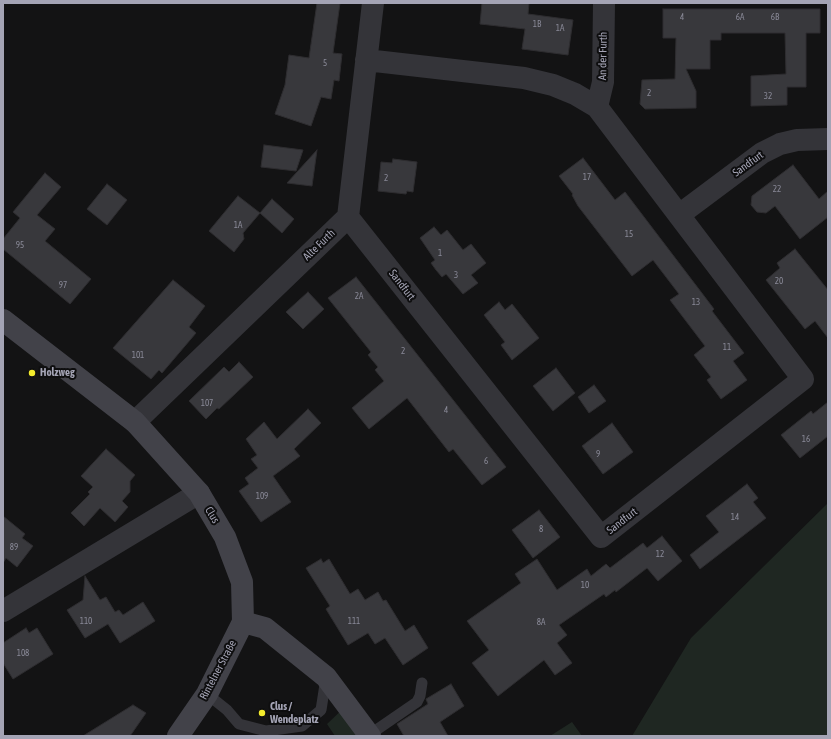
<!DOCTYPE html>
<meta charset="utf-8">
<style>
body{margin:0}
#map{position:relative;width:831px;height:739px;overflow:hidden;background:#131314;font-family:"Asap Condensed",sans-serif}
canvas{display:block}
.frame{position:absolute;inset:0;border:4px solid #a4a4b5;pointer-events:none}
</style>
<div id="map">
<canvas width="831" height="739"></canvas>
<div class="frame"></div>
</div>
<script>
const c = document.querySelector('canvas').getContext('2d');
c.lineJoin = 'round';
function fill(path, color) { c.fillStyle = color; c.fill(path, 'evenodd'); }
const poly = rows => new Path2D(rows.map(r => 'M' + r).join(''));
function trace(path, color, width, dash) { c.strokeStyle = color; c.lineWidth = width; c.lineCap = dash ? 'butt' : 'round'; c.setLineDash(dash || []); c.stroke(path); }
function write(font, color, halo, rows, align = 'center') {
  c.font = font + ' "Asap Condensed",sans-serif'; c.lineWidth = 4; c.setLineDash([]); c.textBaseline = 'middle'; c.strokeStyle = halo; c.fillStyle = color; for (const [text, x, y, turn = 0] of rows) {
    c.save(); c.translate(x, y); c.rotate((+turn || 0) * Math.PI / 180); c.textAlign = isNaN(turn) ? turn : align; if (halo) c.strokeText(text, 0, 0); c.fillText(text, 0, 0); c.restore();
  }
}
fill(poly([
 [828,503,828,736,632,736,691,638],
 [348,704,370,736,335,736,327,724],
 [572,722,582,736,550,736]
]), '#1f2722');
const building = poly([
 [317,3,340,3,333,53,342,54,339,81,334,80,331,99,321,97,311,126,275,114,285,85,289,55,309,58,317,3],
 [482,3,529,3,528,14,573,20,568,55,522,49,525,29,480,24,482,3],
 [663,9,820,9,820,33,806,33,806,87,787,87,787,105,751,106,751,76,786,74,785,33,721,33,721,40,710,40,710,69,686,69,696,91,696,108,645,109,640,104,642,80,675,79,676,38,663,38,663,9],
 [264,145,303,150,296,171,261,167,264,145],
 [317,150,312,186,287,183,317,150],
 [583,158,615,200,625,192,714,309,712,311,744,353,733,361,747,380,721,399,707,380,711,377,694,355,705,346,670,300,679,294,653,260,632,276,578,206,572,195,573,194,559,176,583,158],
 [393,159,417,162,413,192,407,191,406,194,378,191,381,162,392,163,393,159],
 [793,165,819,199,828,191,828,217,800,239,775,206,766,213,757,212,751,205,752,196,793,165],
 [45,173,61,187,37,215,55,229,45,241,91,279,70,304,3,249,3,239,20,218,13,212,45,173],
 [107,184,127,200,107,225,87,209,107,184],
 [238,196,260,213,243,233,244,239,234,252,209,231,238,196],
 [272,199,294,219,282,233,260,213,272,199],
 [434,227,441,235,447,230,463,250,471,244,486,263,471,275,478,283,463,294,446,274,442,277,436,270,431,263,435,260,420,238,434,227],
 [795,249,828,290,828,338,815,321,805,329,766,280,780,268,777,263,795,249],
 [356,277,506,467,482,485,453,449,449,452,407,398,369,429,352,408,384,381,375,370,378,367,368,355,371,352,328,298,356,277],
 [173,280,205,306,189,327,196,333,162,373,159,370,151,379,113,348,173,280],
 [308,292,324,309,303,329,286,312,308,292],
 [499,302,505,310,512,304,539,338,512,360,501,345,505,342,484,315,499,302],
 [239,362,253,377,219,409,217,408,206,419,189,401,224,367,229,372,239,362],
 [556,368,575,393,553,411,533,386,556,368],
 [594,385,606,401,589,413,578,397,594,385],
 [828,402,828,436,800,458,781,435,811,411,813,414,828,402],
 [308,409,321,423,294,449,300,456,273,476,291,502,261,522,239,491,249,484,245,478,258,468,251,459,257,455,246,439,264,422,277,439,308,409],
 [612,423,633,452,603,474,582,446,612,423],
 [106,449,135,475,130,481,130,492,122,501,128,507,115,522,100,508,84,526,71,513,90,494,88,492,93,487,81,476,106,449],
 [747,484,758,498,753,502,766,518,700,569,690,555,719,532,706,516,747,484],
 [539,510,560,537,533,558,512,530,539,510],
 [3,516,25,534,22,538,33,546,17,567,6,558,3,563,3,516],
 [662,536,682,561,658,581,647,568,616,592,615,590,606,597,604,594,559,625,567,635,557,643,572,663,555,675,544,660,498,696,472,663,489,650,467,621,521,583,515,574,537,559,557,590,587,569,591,576,606,564,610,568,643,543,647,548,662,536],
 [321,559,323,563,329,559,350,594,358,589,365,600,378,592,383,601,386,600,405,631,414,625,428,648,403,665,385,638,375,644,368,633,348,645,326,609,330,606,306,568,321,559],
 [85,576,100,600,106,597,115,612,119,610,123,615,143,602,155,621,120,643,108,624,85,638,67,610,83,600,85,576],
 [26,628,29,633,37,628,53,654,13,679,3,663,3,643,26,628],
 [451,684,464,706,440,722,448,736,404,736,397,724,428,704,426,699,451,684],
 [133,705,146,713,130,736,83,736,133,705]
]);
fill(building, '#38383c');
trace(building, '#2e2d30', 1);
trace(poly([
 [207,694,227,710,239,724,266,731,302,726,321,710,326,678],
 [369,735,417,702,420,696,422,683]
]), '#343439', 11);
trace(poly([
 [597,107,603,82,604,3],
 [679,215,762,153,780,144,797,140,828,139],
 [348,217,601,537,803,379,597,107,575,94,553,85,524,78,366,60],
 [135,422,348,217,373,3],
 [3,611,199,493]
]), '#343439', 22);
trace(poly([
 [3,320,135,422,199,493,225,537,242,582,243,622,207,694,178,736],
 [243,622,265,628,326,677,370,736]
]), '#424249', 22);
for (const [x, y, r, color] of [
 [32,373,4,"#f3eb2c"],
 [262,713,4,"#f3eb2c"]
]) { const dot = new Path2D(); dot.arc(x, y, r, 0, 2 * Math.PI); c.fillStyle = color; c.fill(dot); trace(dot, '#0e0e0f', 1.5); }
write('9px', '#898997', null, [
 ["4",682,17],
 ["6A",740,17],
 ["6B",775,17],
 ["1B",537,24],
 ["1A",560,28],
 ["5",325,63],
 ["2",649,93],
 ["32",768,96],
 ["17",587,177],
 ["2",386,178],
 ["22",777,189],
 ["1A",238,225],
 ["15",629,234],
 ["95",20,245],
 ["1",440,253],
 ["3",456,275],
 ["20",779,281],
 ["97",63,285],
 ["2A",359,296],
 ["13",696,302],
 ["11",727,347],
 ["2",403,351],
 ["101",138,355],
 ["107",207,403],
 ["4",446,410],
 ["16",806,439],
 ["9",598,454],
 ["6",486,461],
 ["109",262,496],
 ["14",735,517],
 ["8",541,529],
 ["89",14,547],
 ["12",660,554],
 ["10",585,585],
 ["110",86,621],
 ["111",354,621],
 ["8A",541,622],
 ["108",23,653]
]);
write('11px', '#a4a4b5', '#0e0e0f', [
 ["An der Furth",603,56,-89],
 ["Sandfurt",748,164,-36],
 ["Alte Furth",319,245,-44],
 ["Sandfurt",402,285,52],
 ["Clus",212,515,59],
 ["Sandfurt",622,521,-38],
 ["Rintelner Straße",218,670,-62]
]);
write('bold 11px', '#a4a4b5', '#0e0e0f', [
 ["Holzweg",40,373],
 ["Clus /",270,707],
 ["Wendeplatz",270,720]
], 'left');
</script>
